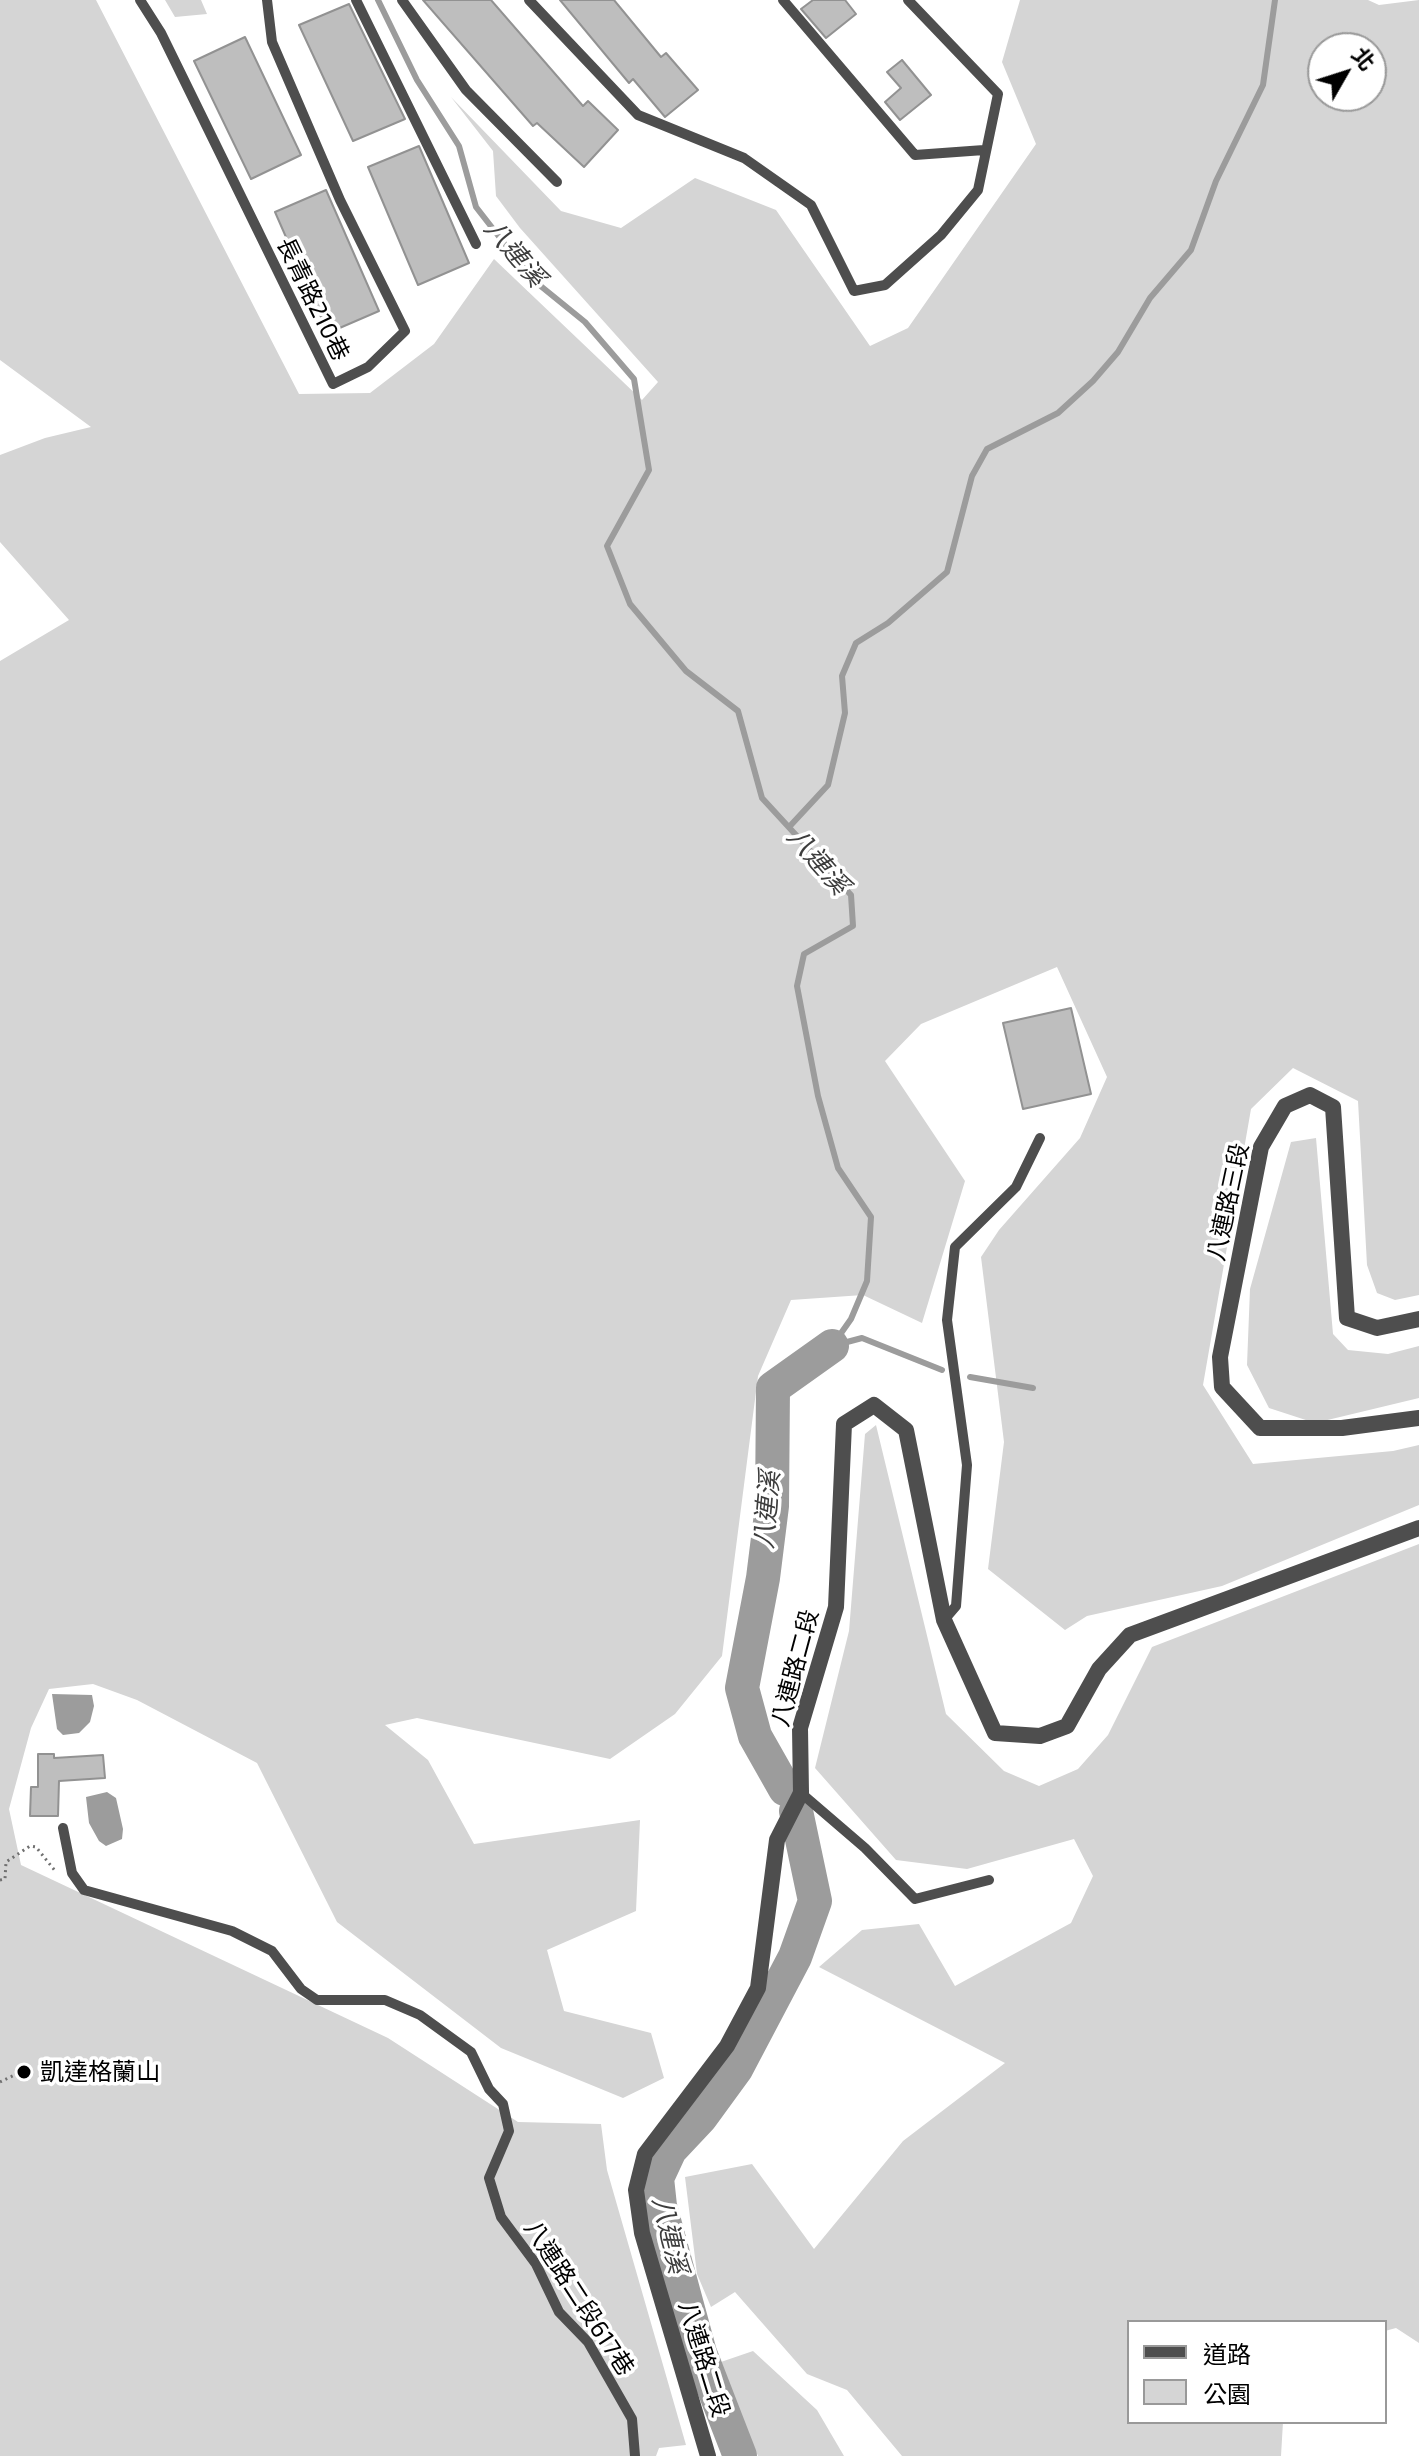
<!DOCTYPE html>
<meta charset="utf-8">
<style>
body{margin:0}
#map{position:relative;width:1419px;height:2456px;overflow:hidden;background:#fff;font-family:"Exo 2","Noto Sans TC",sans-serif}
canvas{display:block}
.legend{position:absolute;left:1127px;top:2320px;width:260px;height:104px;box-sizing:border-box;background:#fff;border:2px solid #999;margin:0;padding:10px 14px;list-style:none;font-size:24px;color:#000}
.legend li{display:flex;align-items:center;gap:16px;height:40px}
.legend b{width:40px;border:2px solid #999}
.north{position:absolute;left:1307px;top:32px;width:80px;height:80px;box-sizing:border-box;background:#fff;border:2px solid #999;border-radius:50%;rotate:51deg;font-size:22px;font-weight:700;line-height:32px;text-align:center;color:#000}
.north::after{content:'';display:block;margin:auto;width:28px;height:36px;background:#000;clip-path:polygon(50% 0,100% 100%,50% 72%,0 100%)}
</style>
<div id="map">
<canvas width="1419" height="2456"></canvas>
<ul class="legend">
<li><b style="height:10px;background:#4e4e4e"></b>道路</li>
<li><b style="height:22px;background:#d5d5d5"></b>公園</li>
</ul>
<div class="north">北</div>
</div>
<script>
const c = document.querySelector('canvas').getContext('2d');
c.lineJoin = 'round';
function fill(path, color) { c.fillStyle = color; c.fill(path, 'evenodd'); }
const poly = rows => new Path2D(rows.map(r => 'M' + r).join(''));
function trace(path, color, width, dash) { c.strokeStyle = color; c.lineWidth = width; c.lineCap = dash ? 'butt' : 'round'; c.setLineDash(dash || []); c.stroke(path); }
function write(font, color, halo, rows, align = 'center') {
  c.font = font + ' "Exo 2","Noto Sans TC",sans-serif'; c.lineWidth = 7; c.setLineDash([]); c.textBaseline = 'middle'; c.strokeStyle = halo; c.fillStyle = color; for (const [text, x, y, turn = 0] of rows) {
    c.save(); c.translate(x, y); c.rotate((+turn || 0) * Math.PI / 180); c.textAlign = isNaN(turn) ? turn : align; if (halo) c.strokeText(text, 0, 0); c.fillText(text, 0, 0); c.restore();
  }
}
fill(poly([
 [0,0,96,0,299,394,370,393,434,344,494,259,642,400,658,382,520,228,496,196,493,151,451,97,561,211,621,228,695,178,776,210,870,346,908,328,1036,144,1002,62,1020,0,1368,0,1379,5,1419,0,1419,1295,1395,1300,1377,1293,1367,1265,1358,1101,1293,1068,1251,1109,1203,1385,1253,1464,1393,1451,1419,1445,1419,1505,1222,1586,1087,1616,1065,1630,988,1569,1004,1442,981,1257,999,1230,1080,1138,1107,1077,1057,967,921,1024,885,1061,965,1181,922,1323,863,1295,791,1300,758,1376,722,1656,675,1714,610,1759,417,1718,385,1725,428,1760,474,1844,640,1820,636,1911,547,1950,564,2011,651,2033,664,2078,623,2098,501,2048,337,1922,257,1763,137,1700,93,1684,49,1689,31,1728,9,1809,21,1865,388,2038,518,2122,601,2124,607,2170,686,2445,659,2448,656,2456,0,2456,0,661,69,620,0,542,0,455,45,438,91,427,0,360],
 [1323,48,1371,48,1371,96,1323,96],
 [165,0,201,0,207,14,175,17],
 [1316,1138,1333,1334,1348,1350,1388,1354,1419,1346,1419,1398,1315,1423,1269,1408,1247,1365,1250,1289,1291,1142],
 [876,1425,946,1714,1004,1771,1039,1786,1078,1769,1108,1735,1152,1647,1419,1544,1419,2343,1396,2328,1385,2331,1385,2322,1129,2322,1129,2422,1283,2422,1281,2456,902,2456,847,2390,807,2374,735,2292,711,2307,697,2274,685,2177,752,2164,814,2249,903,2141,1005,2063,819,1967,862,1930,919,1924,955,1986,1071,1923,1093,1876,1074,1839,967,1869,896,1860,815,1768,849,1631,865,1434],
 [753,2351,817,2410,844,2456,758,2456,718,2363]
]), '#d5d5d5');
fill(poly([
 [52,1694,92,1695,94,1706,90,1722,79,1733,63,1735,57,1729],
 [107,1792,116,1798,123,1829,122,1839,106,1846,99,1841,89,1823,86,1797]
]), '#9c9c9c');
trace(poly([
 [378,0,417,80,459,146,476,207,532,279,585,322,634,379,649,470,607,546,630,604,686,671,738,711,762,798,851,895,853,926,804,954,797,986,818,1096,838,1168,871,1217,867,1281,851,1319,832,1346],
 [790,826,828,785,845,713,842,676,856,643,888,623,947,572,972,476,987,449,1058,413,1093,381,1118,352,1150,298,1191,250,1216,181,1263,85,1275,0],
 [832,1346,862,1338,942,1370],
 [970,1377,1033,1388]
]), '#9c9c9c', 6);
trace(poly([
 [785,1789,755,1736,742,1688,763,1578,772,1506,773,1388,832,1346],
 [740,2456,700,2353,660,2206,657,2178,670,2150,701,2117,736,2069,795,1957,815,1901,796,1811]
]), '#9c9c9c', 34);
const building = poly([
 [423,0,491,0,583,106,588,101,618,130,584,167,537,123,533,126,423,0],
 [560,0,614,0,661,57,666,53,698,90,665,117,633,79,629,83,560,0],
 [813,0,845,0,856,14,826,38,801,9,813,0],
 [349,4,405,119,353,141,299,25,349,4],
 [245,37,301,155,251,179,194,61,245,37],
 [902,60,931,95,900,120,885,102,901,88,887,72,902,60],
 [419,146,469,263,418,285,368,167,419,146],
 [326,190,379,311,328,333,275,212,326,190],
 [1071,1008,1091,1094,1023,1109,1003,1023,1071,1008],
 [38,1754,54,1754,54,1758,103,1755,105,1778,59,1781,58,1816,30,1816,31,1787,38,1787,38,1754]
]);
fill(building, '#bebebe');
trace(building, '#929292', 2);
trace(poly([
 [0,1880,5,1879,6,1862,30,1846,36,1847,56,1872],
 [0,2082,29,2068]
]), '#707070', 3, [2, 4]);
trace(poly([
 [140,0,161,33,333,384,368,367,405,331,340,200,272,42,267,0],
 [356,0,476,244],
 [402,0,466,90,557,182],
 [529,0,638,115,744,158,811,205,854,291,885,285,941,235,978,190,998,94,908,0],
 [783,0,915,155,984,150],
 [944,1620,956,1606,967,1465,947,1320,955,1247,1016,1187,1040,1138],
 [801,1793,865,1848,915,1899,989,1880],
 [63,1828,72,1873,84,1890,232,1931,272,1951,301,1989,317,2000,385,2000,420,2015,471,2052,489,2089,503,2104,509,2131,489,2178,501,2217,536,2264,559,2312,588,2342,632,2419,635,2456]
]), '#4e4e4e', 10);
trace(poly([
 [1419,1319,1377,1328,1347,1318,1333,1107,1310,1095,1285,1106,1261,1147,1220,1357,1222,1387,1260,1428,1342,1428,1419,1418],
 [801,1793,800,1728,836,1607,844,1424,874,1405,906,1430,944,1620,995,1733,1040,1736,1067,1726,1099,1669,1130,1635,1419,1528]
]), '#4e4e4e', 16);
trace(poly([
 [708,2456,642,2233,636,2190,645,2154,727,2046,758,1988,777,1840,801,1793]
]), '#4e4e4e', 16);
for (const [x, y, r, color] of [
 [24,2072,8,"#000"]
]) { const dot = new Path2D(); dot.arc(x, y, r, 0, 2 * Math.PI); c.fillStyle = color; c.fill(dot); trace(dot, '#fff', 3); }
write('24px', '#000', '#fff', [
 ["長青路210巷",313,299,64],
 ["八連路三段",1228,1202,-78],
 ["八連路二段",795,1668,-75],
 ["八連路二段617巷",579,2298,57],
 ["八連路二段",704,2359,73]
]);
write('24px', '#000', '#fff', [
 ["凱達格蘭山",40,2072]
], 'left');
write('italic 26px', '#3d3d3d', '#fff', [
 ["八連溪",515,253,50],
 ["八連溪",818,861,49],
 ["八連溪",767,1510,-85],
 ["八連溪",670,2235,77]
]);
</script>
